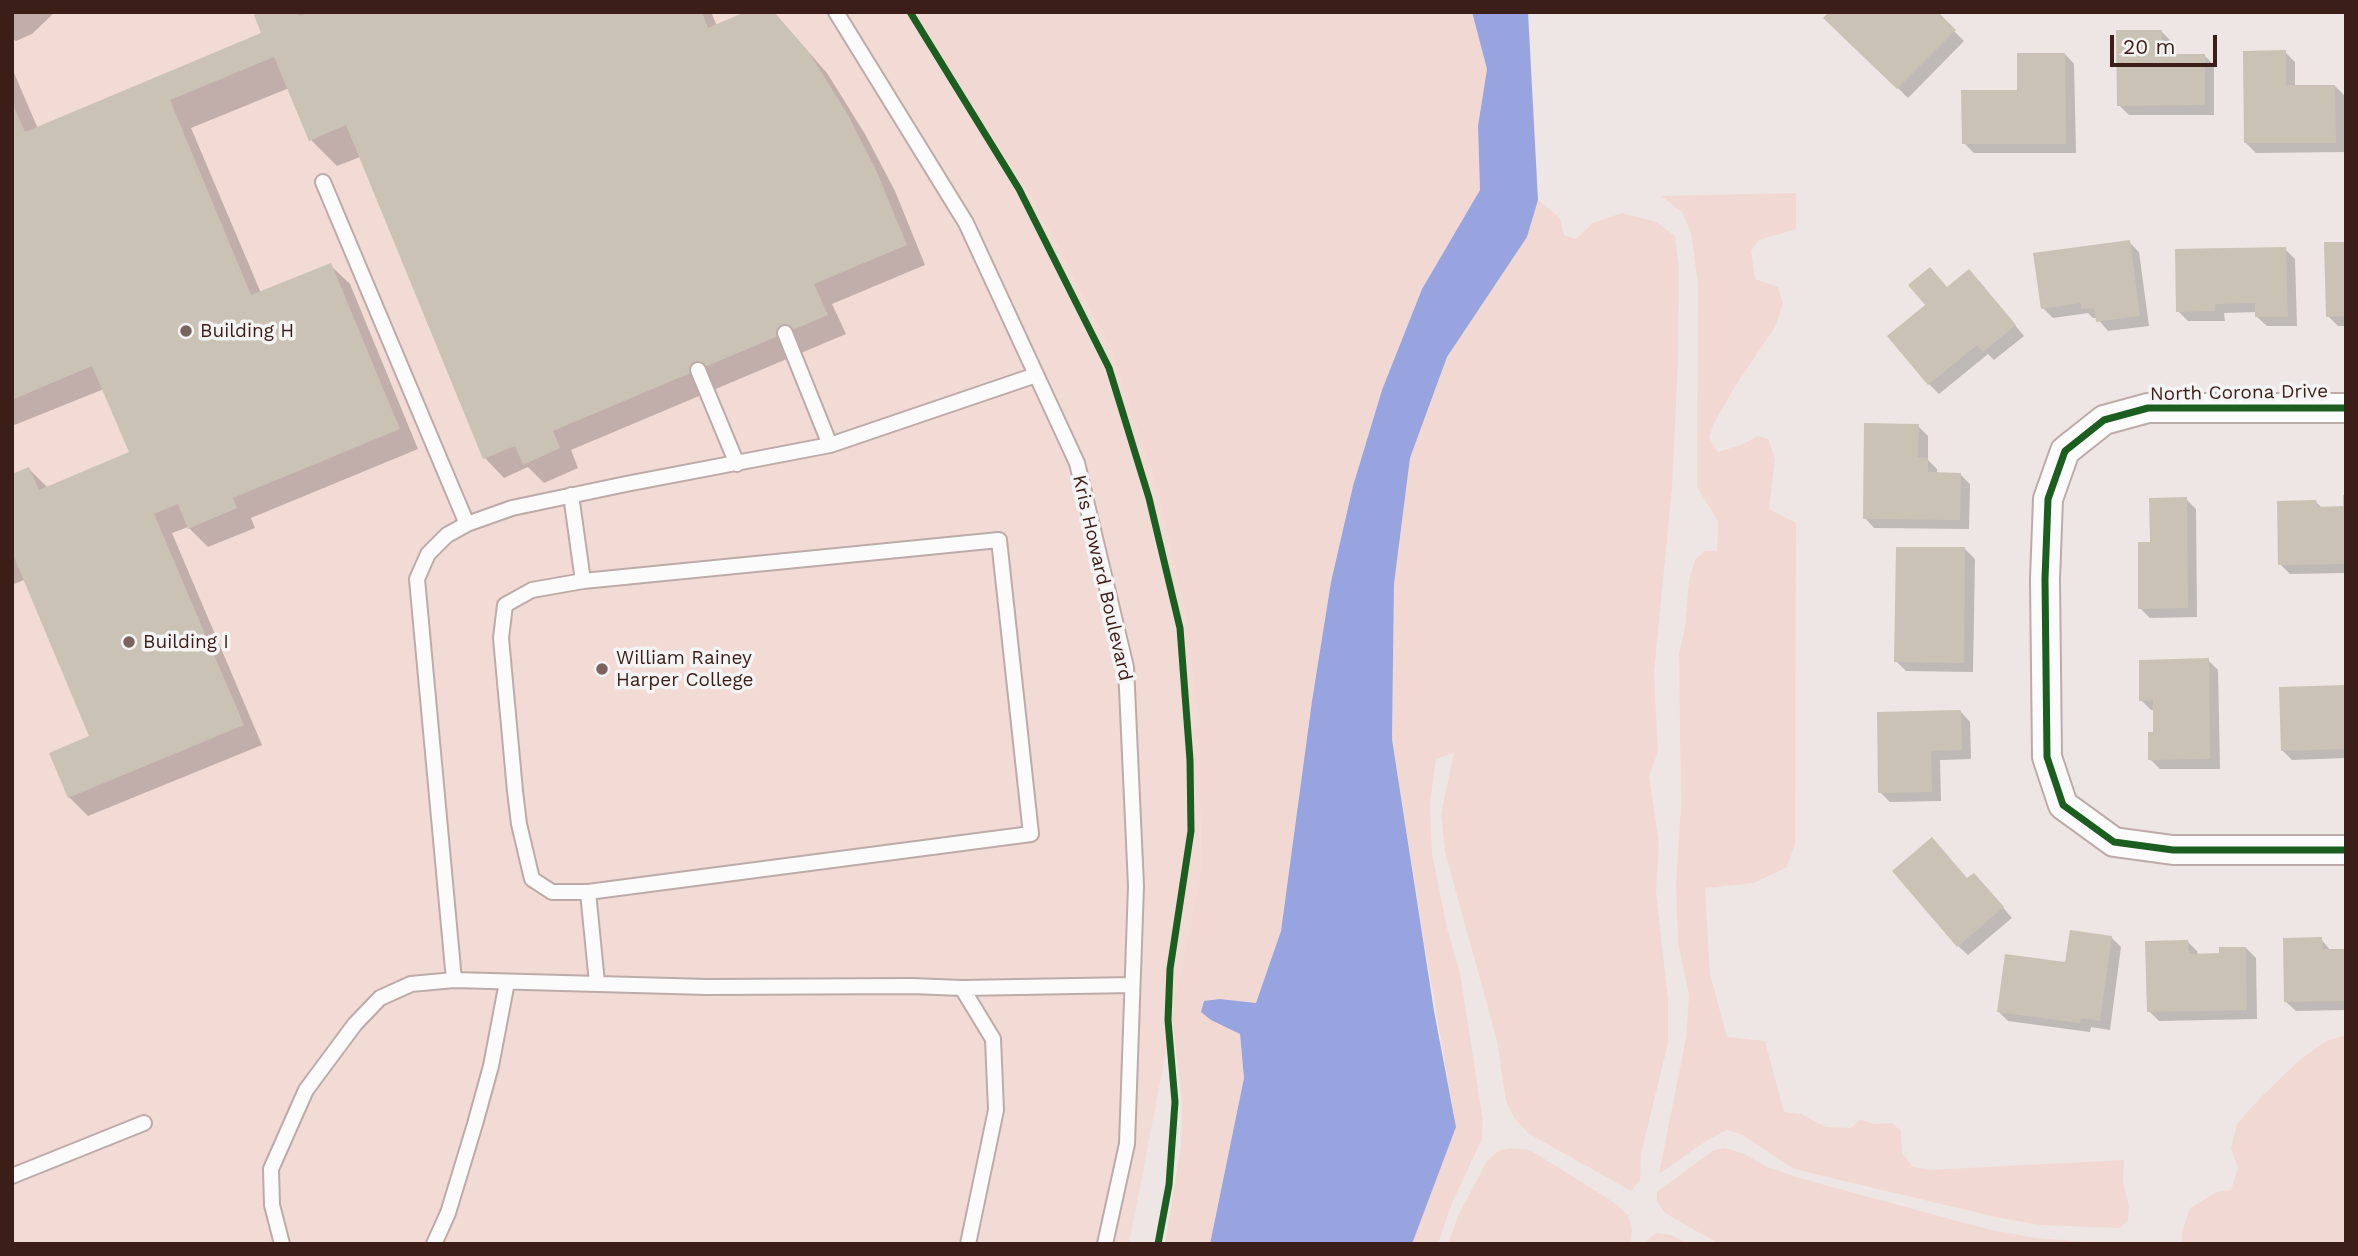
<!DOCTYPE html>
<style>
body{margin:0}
#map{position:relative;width:2358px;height:1256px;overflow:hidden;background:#eee6e4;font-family:"Work Sans",sans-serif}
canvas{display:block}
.frame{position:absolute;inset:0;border:14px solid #3c1e18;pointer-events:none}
.scale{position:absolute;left:2110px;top:35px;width:107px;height:32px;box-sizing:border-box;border:4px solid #3c1e18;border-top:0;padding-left:9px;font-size:21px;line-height:24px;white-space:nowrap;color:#3c1e18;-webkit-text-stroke:5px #f4f4f4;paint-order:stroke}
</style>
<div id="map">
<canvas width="2358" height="1256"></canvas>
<div class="frame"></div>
<div class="scale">20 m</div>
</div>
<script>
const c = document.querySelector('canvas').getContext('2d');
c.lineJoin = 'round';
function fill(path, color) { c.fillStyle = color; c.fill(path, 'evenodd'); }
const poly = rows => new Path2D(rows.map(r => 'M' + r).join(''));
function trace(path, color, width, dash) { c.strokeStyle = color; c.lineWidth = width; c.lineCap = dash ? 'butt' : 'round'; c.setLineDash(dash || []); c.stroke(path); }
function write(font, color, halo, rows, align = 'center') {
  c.font = font + ' "Work Sans",sans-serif'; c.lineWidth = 7; c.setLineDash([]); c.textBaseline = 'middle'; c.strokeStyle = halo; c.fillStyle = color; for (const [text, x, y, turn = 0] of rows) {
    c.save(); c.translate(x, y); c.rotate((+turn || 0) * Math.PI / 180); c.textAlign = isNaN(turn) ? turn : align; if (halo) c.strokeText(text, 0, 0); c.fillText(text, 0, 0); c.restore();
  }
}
fill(poly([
 [12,12,916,12,942,59,1035,203,1111,350,1155,483,1185,611,1199,727,1201,870,1129,1244,12,1244]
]), '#f2dad5');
fill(poly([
 [916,12,1472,12,1487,69,1478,126,1480,190,1422,289,1382,390,1353,486,1331,582,1312,701,1281,931,1256,1004,1220,999,1211,1020,1240,1034,1244,1078,1210,1244,1165,1244,1181,1145,1182,1102,1172,1019,1201,870,1199,727,1185,611,1155,483,1111,350,1035,203,942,59],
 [1796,193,1796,229,1759,240,1751,251,1755,279,1778,287,1783,304,1775,327,1736,385,1714,423,1709,438,1718,452,1741,445,1758,436,1768,439,1775,459,1769,509,1796,523,1795,844,1787,867,1754,883,1705,888,1710,974,1727,1037,1765,1041,1784,1112,1801,1114,1826,1127,1851,1128,1860,1120,1875,1124,1892,1123,1901,1131,1902,1153,1913,1167,1929,1170,2124,1160,2123,1182,2129,1206,2128,1221,2120,1228,2041,1225,2000,1218,1794,1169,1743,1135,1727,1130,1709,1139,1659,1174,1686,1038,1689,995,1678,943,1676,885,1681,804,1679,654,1685,628,1689,580,1695,560,1705,551,1717,551,1718,521,1697,487,1698,284,1691,233,1682,212,1661,196],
 [1538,200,1560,218,1564,235,1576,239,1593,223,1622,213,1656,222,1675,236,1679,269,1678,361,1672,488,1654,673,1658,752,1649,776,1659,843,1656,892,1668,1000,1668,1043,1641,1154,1640,1180,1631,1191,1528,1133,1514,1118,1506,1101,1497,1041,1445,852,1441,814,1454,753,1436,759,1430,803,1432,853,1447,928,1460,973,1483,1121,1482,1139,1452,1203,1438,1244,1412,1244,1456,1127,1425,947,1392,739,1394,584,1410,458,1447,357,1527,237],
 [2346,1035,2346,1244,2182,1244,2182,1231,2190,1208,2217,1192,2231,1190,2238,1168,2231,1149,2237,1124,2260,1098,2302,1058,2327,1041],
 [1509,1148,1530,1150,1615,1203,1628,1215,1632,1228,1631,1244,1448,1244,1458,1216,1487,1161,1498,1151],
 [1725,1148,1744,1154,1767,1167,1799,1178,1987,1229,2036,1238,2114,1244,1719,1244,1665,1213,1657,1201,1657,1192,1714,1150],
 [1657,1233,1671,1235,1689,1244,1646,1244,1648,1239]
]), '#f2d8d2');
fill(poly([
 [1472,12,1528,12,1538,200,1527,237,1447,357,1410,458,1394,584,1392,739,1434,1011,1456,1127,1412,1244,1210,1244,1244,1078,1240,1034,1211,1020,1201,1012,1204,1001,1220,999,1256,1003,1281,931,1312,701,1331,582,1353,486,1382,390,1422,289,1480,190,1478,126,1487,69]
]), '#98a4df');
fill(poly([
 [12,12,55,12,32,34,16,41,12,38],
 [264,12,303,12,306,15,313,12,711,12,717,26,773,12,827,73,865,134,895,191,925,265,832,304,846,334,571,450,578,468,544,483,528,467,504,478,485,458,360,157,337,166,311,140,289,88,191,128,261,293,330,265,350,284,418,449,251,518,255,528,208,547,188,527,172,533,262,745,88,816,69,797,91,737,26,579,12,585,12,475,29,469,48,488,131,453,104,389,12,426,12,68,38,129,264,34],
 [1935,12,1964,41,1908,98,1826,18],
 [2161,31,2171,41,2171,56,2204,55,2214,65,2214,115,2129,115,2119,105],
 [2285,52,2295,62,2295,87,2335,86,2345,96,2345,152,2256,153,2246,143],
 [2065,54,2074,64,2076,153,1974,153,1964,143,2019,91],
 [2129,242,2139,252,2149,326,2108,331,2097,318,2093,318,2088,313,2053,318,2043,308],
 [2346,244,2346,326,2338,326,2328,316],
 [2285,249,2295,259,2297,326,2267,326,2257,317,2257,312,2224,313,2225,321,2188,321,2178,311],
 [1979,281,2024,336,1994,360,1988,354,1939,394,1929,384],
 [1918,426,1928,436,1928,460,1937,469,1937,474,1960,474,1970,484,1969,529,1874,528,1865,518],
 [2346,496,2346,573,2290,574,2280,564,2316,502,2323,509,2345,508],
 [2186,499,2196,509,2197,617,2150,618,2140,608,2152,544],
 [1965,549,1975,559,1973,672,1906,671,1896,661],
 [2208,660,2218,670,2220,769,2160,769,2150,759,2155,734,2154,710,2151,710,2141,700],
 [2346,687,2346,758,2292,760,2282,750],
 [1961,712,1970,722,1971,759,1940,760,1941,801,1890,802,1880,792],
 [1968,880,1984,885,2012,918,1968,955,1958,946],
 [2111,937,2121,947,2110,1030,2091,1027,2090,1032,2008,1021,1998,1011,2066,964],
 [2321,939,2331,951,2346,951,2346,1010,2296,1011,2286,1002],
 [2188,942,2197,951,2198,955,2220,955,2246,948,2256,958,2257,1019,2159,1021,2149,1011]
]), '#0003');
fill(poly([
 [260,12,298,12,299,16,309,12,702,12,708,28,745,12,774,12,808,51,847,113,876,170,907,245,814,284,828,315,553,431,560,448,523,465,515,446,483,459,346,125,309,141,274,57,170,100,251,295,331,263,400,429,233,498,237,508,188,529,178,504,154,514,244,725,68,798,49,753,89,736,14,557,12,558,12,474,29,467,39,490,129,452,92,366,12,400,12,102,25,132,261,33,254,15],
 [1829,12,1938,12,1956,30,1897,89,1823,18],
 [2116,30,2162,30,2162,54,2205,54,2205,105,2117,106],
 [2286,50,2286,85,2335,85,2336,143,2244,143,2243,51],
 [2017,53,2065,53,2066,144,1962,144,1961,90,2017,90],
 [2130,240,2140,316,2096,322,2094,308,2081,309,2081,303,2041,309,2033,253],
 [2324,242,2346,242,2346,316,2326,317],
 [2286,247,2288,317,2255,317,2255,303,2215,304,2215,311,2176,312,2175,249],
 [1930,267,1947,287,1969,269,2016,325,1983,352,1977,345,1928,385,1887,336,1925,305,1908,285],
 [1864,423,1919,424,1918,457,1928,458,1928,472,1961,473,1960,520,1863,519],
 [2346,494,2346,564,2278,565,2277,501,2316,500,2317,507,2343,506,2343,495],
 [2187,497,2188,608,2138,609,2138,542,2150,542,2149,498],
 [1896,547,1965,547,1964,663,1894,662],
 [2209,658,2210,759,2148,760,2148,732,2153,732,2153,700,2139,701,2139,660],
 [2346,685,2346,749,2281,751,2279,687],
 [1961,710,1962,750,1931,751,1932,792,1878,793,1877,712],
 [1932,837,1967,878,1974,873,2004,907,1957,947,1892,871],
 [2070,930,2112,936,2100,1021,2081,1018,2080,1023,1997,1012,2005,954,2065,962],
 [2322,937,2322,949,2346,949,2346,1001,2284,1002,2283,938],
 [2188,940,2189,954,2219,953,2219,947,2246,947,2247,1010,2147,1012,2145,941]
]), '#cac2b4');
const service = poly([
 [836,12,966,223,1077,463,1126,667,1136,886,1127,1144,1105,1244],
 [323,182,467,524],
 [785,333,830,445],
 [698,370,737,464],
 [571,495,583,581],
 [588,892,1031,834,999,540,583,581,532,590,505,605,501,638,515,791,519,824,532,879,552,892,588,892,597,983],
 [454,980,417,579,428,554,447,535,467,524,512,508,626,484,830,445,1036,375],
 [962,988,993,1039,996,1110,968,1244],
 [12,1176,144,1123],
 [282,1244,272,1205,271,1169,306,1090,355,1024,380,998,411,984,454,980,707,987,912,986,962,988,1132,985],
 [434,1244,448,1213,475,1124,491,1066,507,982]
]);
const minor = poly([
 [2346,408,2148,408,2104,420,2065,451,2048,499,2045,579,2047,757,2063,805,2114,842,2173,850,2346,850]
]);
trace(service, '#bcaba8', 18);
trace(minor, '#bcaba8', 32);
trace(service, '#fcfbfb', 14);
trace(minor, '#fcfbfb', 28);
trace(poly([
 [910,12,1019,189,1109,368,1149,498,1180,628,1190,760,1191,831,1170,969,1168,1020,1175,1102,1169,1185,1158,1244],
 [2346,408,2148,408,2104,420,2065,451,2048,499,2045,579,2047,757,2063,805,2114,842,2173,850,2346,850]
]), '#1b5e20', 7);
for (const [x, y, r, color] of [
 [186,331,7,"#7a645f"],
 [129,642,7,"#7a645f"],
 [602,669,7,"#7a645f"]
]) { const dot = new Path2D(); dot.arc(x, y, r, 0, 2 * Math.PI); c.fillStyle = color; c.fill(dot); trace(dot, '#f4f4f4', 2.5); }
write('19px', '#3c1e18', '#f4f4f4', [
 ["Building H",200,331],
 ["Building I",143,642],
 ["William Rainey",616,658],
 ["Harper College",616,680]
], 'left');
write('19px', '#3c1e18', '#f4f4f4', [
 ["North Corona Drive",2239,393,-1],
 ["Kris Howard Boulevard",1102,578,77]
]);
</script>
